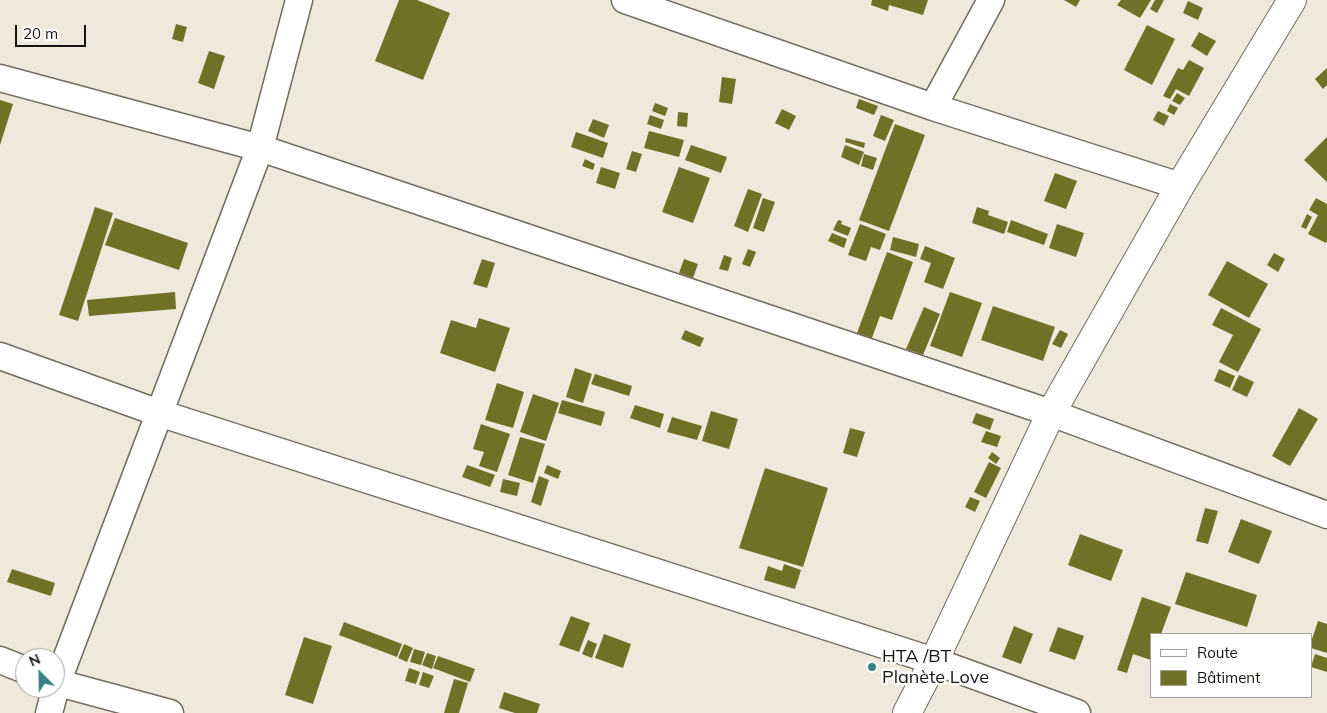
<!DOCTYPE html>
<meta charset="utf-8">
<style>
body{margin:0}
#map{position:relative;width:1327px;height:713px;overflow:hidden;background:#efe9db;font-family:Mulish,sans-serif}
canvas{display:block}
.legend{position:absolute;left:1150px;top:633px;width:162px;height:65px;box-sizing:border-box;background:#fff;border:1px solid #a3a1a0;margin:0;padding:6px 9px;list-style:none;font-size:15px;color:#181511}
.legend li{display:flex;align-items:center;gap:10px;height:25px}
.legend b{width:25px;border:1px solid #a3a1a0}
.north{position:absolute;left:15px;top:648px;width:50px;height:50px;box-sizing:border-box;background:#fff;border:1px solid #a3a1a0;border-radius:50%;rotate:337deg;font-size:14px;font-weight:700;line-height:20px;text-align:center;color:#181511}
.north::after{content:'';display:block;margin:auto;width:18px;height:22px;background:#398283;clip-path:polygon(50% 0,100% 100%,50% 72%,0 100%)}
.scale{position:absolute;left:15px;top:25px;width:71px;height:22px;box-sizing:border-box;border:2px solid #181511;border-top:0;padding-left:6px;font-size:15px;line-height:18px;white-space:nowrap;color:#181511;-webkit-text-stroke:4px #fff;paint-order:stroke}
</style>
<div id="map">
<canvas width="1327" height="713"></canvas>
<ul class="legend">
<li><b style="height:6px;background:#fff"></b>Route</li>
<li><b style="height:14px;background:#707027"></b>Bâtiment</li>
</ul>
<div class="north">N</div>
<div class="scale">20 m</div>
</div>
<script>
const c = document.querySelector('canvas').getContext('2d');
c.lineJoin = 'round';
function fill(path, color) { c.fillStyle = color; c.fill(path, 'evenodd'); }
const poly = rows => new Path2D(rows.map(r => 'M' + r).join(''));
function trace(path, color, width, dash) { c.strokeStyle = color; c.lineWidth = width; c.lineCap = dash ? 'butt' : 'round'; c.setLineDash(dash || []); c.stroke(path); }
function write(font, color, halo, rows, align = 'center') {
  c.font = font + ' Mulish,sans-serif'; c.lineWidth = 5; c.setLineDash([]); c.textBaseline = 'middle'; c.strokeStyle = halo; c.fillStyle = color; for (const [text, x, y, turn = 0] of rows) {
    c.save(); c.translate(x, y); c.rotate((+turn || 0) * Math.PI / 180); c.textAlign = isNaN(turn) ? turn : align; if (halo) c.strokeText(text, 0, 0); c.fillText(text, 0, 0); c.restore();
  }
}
fill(poly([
 [399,0,417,0,450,13,423,80,375,61],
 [872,0,928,0,923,15,889,5,888,11,871,5],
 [1064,0,1080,0,1076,7],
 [1121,0,1151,0,1140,18,1117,5],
 [1155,0,1164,0,1157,13,1150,9],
 [1188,1,1203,8,1198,20,1183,13],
 [176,24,187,27,183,42,172,39],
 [1147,25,1175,39,1152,85,1124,70],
 [1199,32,1216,41,1207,56,1191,46],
 [209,51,225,56,214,89,198,83],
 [1189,60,1204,68,1189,96,1176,89,1170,99,1163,96,1178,68,1183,70],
 [1327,68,1327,85,1323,89,1315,79],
 [722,77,736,79,732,104,719,102],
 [1177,93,1185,98,1180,105,1172,101],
 [859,99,878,106,874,115,856,108],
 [0,100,13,104,0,145],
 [655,103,668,108,665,116,652,111],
 [1170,104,1178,108,1174,115,1167,111],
 [782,109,796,116,789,130,775,123],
 [1158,111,1169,116,1164,126,1153,120],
 [678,112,688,113,687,127,677,126],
 [650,115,664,120,661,129,647,124],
 [881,115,894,120,885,141,873,136],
 [593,119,609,125,604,138,588,131],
 [895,124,925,135,889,231,859,220],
 [649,131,684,140,679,157,644,148],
 [576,132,608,143,603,158,571,147],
 [1327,137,1327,182,1304,160],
 [846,138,865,143,864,148,845,142],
 [691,145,727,157,721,173,685,160],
 [845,145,864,152,859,165,841,157],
 [632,151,642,154,636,172,626,169],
 [864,154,877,158,873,170,861,166],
 [585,159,595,164,593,170,582,166],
 [601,167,620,173,615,189,596,183],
 [679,167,710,178,693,223,662,212],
 [1055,173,1077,181,1066,209,1044,201],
 [748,189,762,194,748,232,734,226],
 [763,198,775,202,764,232,753,228],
 [1316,198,1327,204,1327,241,1326,243,1308,234,1318,215,1309,210],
 [95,207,113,213,78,321,59,315],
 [977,207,989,211,988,215,1008,222,1004,234,972,223],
 [1307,214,1312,217,1306,229,1301,227],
 [115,218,188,243,179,270,105,245],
 [838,220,842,221,841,224,851,228,848,236,833,230],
 [1011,220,1048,234,1044,245,1007,232],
 [860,224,886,234,880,250,871,247,866,261,848,255],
 [1057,224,1084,233,1076,257,1049,248],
 [832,233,847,239,844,248,828,241],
 [893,237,919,244,916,257,890,250],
 [925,246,955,258,943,289,924,282,931,263,920,259],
 [748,249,756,252,750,267,742,264],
 [887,252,913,262,892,320,880,316,872,338,857,333],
 [1274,253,1285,259,1278,272,1267,265],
 [724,255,732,258,728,271,719,269],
 [482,259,495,263,487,288,473,284],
 [684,259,698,264,693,278,679,273],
 [1227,261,1268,284,1249,318,1208,295],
 [175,292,176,309,89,316,87,300],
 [950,292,982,303,962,357,930,346],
 [993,306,1055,327,1043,361,981,340],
 [924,307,940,314,923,355,906,349],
 [1221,308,1261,329,1238,372,1219,362,1233,335,1212,325],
 [479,318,510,328,495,372,440,353,451,320,476,328],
 [685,330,704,338,700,347,681,339],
 [1060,330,1068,334,1061,348,1052,344],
 [575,368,592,374,583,403,566,397],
 [1219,369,1235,376,1230,388,1214,381],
 [595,374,632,386,629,396,591,384],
 [1239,375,1254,382,1247,397,1232,390],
 [497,383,524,392,513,428,485,420],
 [533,394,559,403,546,441,520,432],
 [562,400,605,412,601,426,558,413],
 [635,405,664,414,660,428,630,418],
 [1299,408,1318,419,1290,466,1272,456],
 [711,411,738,419,729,449,702,441],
 [976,413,994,419,990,430,972,423],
 [672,417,702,426,697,440,667,432],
 [481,424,510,434,497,472,479,466,484,452,473,449],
 [850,428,865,432,857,457,843,453],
 [986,431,1001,436,997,447,981,442],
 [520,437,545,444,533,483,508,475],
 [992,452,1000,458,996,464,988,458],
 [989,462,1001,468,986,498,974,492],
 [467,465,495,475,490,487,462,477],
 [547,465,561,471,558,479,544,473],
 [765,468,828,488,803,567,739,548],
 [539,476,549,480,541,506,531,502],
 [503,479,520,483,517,496,500,492],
 [970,497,980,501,975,512,965,507],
 [1205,508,1218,511,1208,544,1196,541],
 [1241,519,1272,531,1259,564,1228,552],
 [1080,534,1123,550,1111,581,1068,565],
 [784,564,801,570,795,589,764,580,768,566,782,571],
 [12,569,55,583,51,596,7,582],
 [1186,572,1257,595,1247,627,1175,604],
 [1142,597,1171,607,1161,634,1151,634,1151,660,1133,654,1127,673,1117,670],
 [571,616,590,623,579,652,559,645],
 [1318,621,1327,624,1327,653,1311,648,1311,642],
 [344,622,402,644,397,657,339,635],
 [1014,626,1033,634,1021,664,1002,657],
 [1058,627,1084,636,1075,660,1049,651],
 [604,634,631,644,623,668,595,658],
 [304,637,332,646,313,704,285,695],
 [588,640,597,644,592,658,582,654],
 [404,644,413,648,407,662,398,658],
 [414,649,425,652,421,665,410,662],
 [427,653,436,656,432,669,422,665],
 [1315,654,1327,658,1327,672,1311,667],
 [438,656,475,669,470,682,433,668],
 [409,668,420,672,416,684,405,681],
 [423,672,434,676,429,688,419,685],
 [454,679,468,683,459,713,444,713],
 [504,692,540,704,537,713,515,713,499,708]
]), '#707027');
const street = poly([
 [625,0,933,107,1180,186],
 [0,78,260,148,1051,413,1327,515],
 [933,107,991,0],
 [0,356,159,413,934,661,1077,713],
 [0,660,25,670],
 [55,682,170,713],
 [49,713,57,683,260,148,299,0]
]);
const secondary = poly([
 [907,713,934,661,1051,413,1180,186,1292,0]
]);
trace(street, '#726d61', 29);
trace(secondary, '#726d61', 30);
trace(street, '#fff', 26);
trace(secondary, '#fff', 28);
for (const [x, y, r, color] of [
 [872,667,5,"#398283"]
]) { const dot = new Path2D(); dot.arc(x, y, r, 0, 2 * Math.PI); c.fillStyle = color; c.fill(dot); trace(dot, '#fff', 2); }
write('18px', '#181511', '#fff', [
 ["HTA /BT",882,657],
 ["Planète Love",882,678]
], 'left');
</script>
